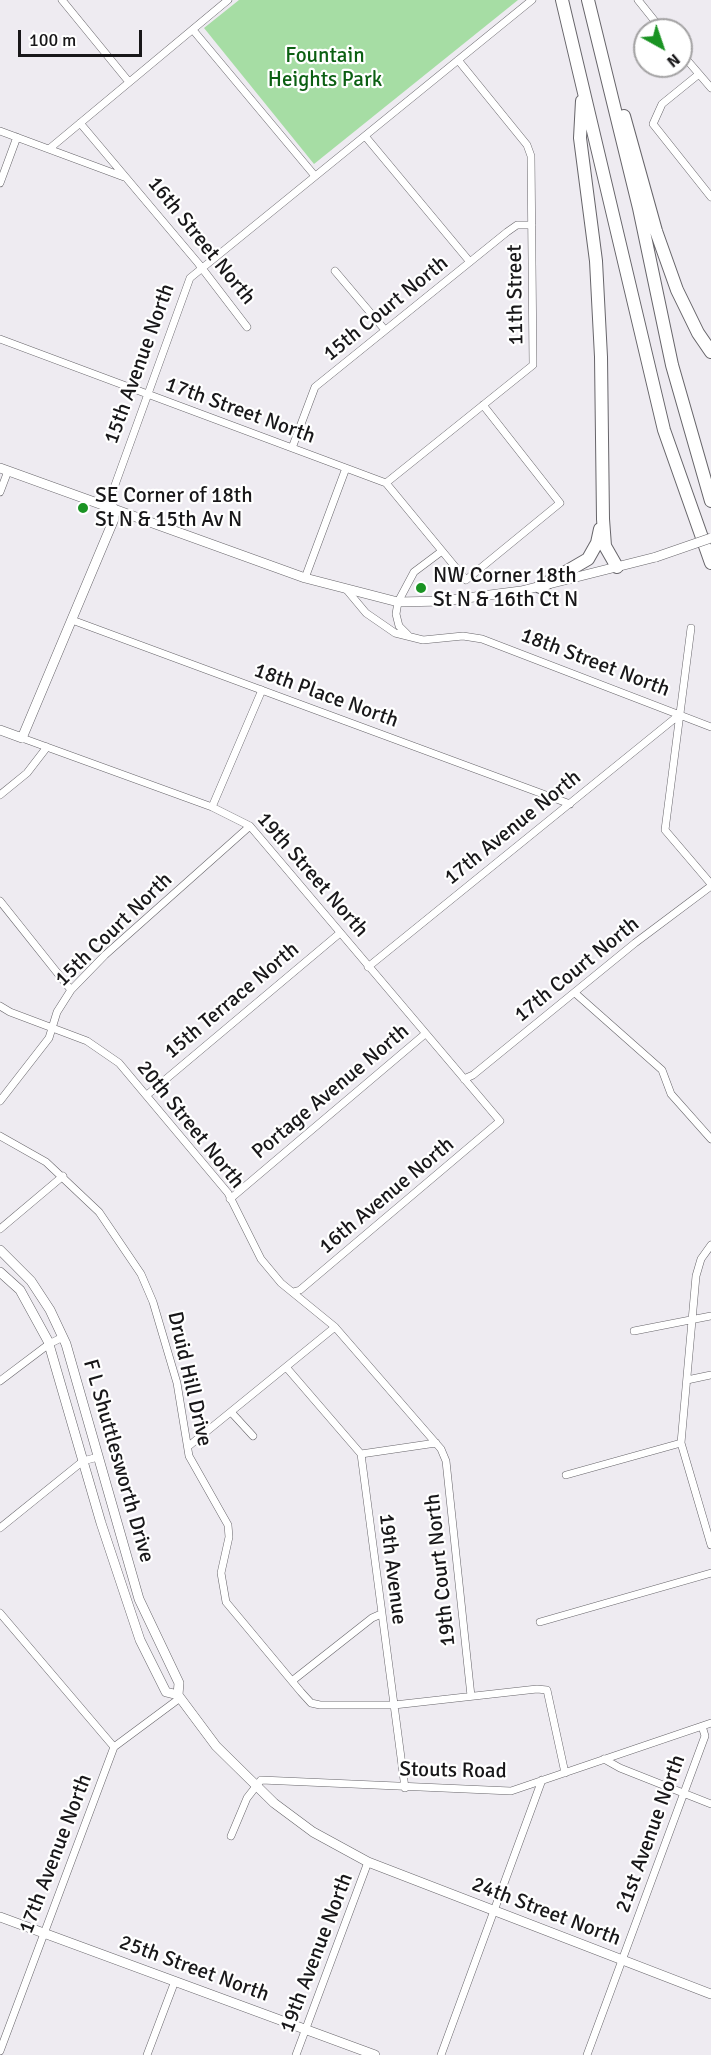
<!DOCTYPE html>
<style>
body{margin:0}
#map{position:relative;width:711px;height:2055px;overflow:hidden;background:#eeebf1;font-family:Signika,sans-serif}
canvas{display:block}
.north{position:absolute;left:633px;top:18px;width:60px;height:60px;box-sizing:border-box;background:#fff;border:2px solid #a3a2a3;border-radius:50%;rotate:140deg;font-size:16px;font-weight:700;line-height:24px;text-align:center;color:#181719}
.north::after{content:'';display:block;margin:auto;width:21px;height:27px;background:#1a9323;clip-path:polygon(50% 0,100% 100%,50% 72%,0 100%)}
.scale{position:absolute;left:18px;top:30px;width:124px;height:27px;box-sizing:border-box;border:3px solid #181719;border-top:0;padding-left:8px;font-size:18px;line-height:21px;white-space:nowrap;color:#181719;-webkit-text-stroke:4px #fff;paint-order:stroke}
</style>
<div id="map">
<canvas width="711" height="2055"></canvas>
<div class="north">N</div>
<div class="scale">100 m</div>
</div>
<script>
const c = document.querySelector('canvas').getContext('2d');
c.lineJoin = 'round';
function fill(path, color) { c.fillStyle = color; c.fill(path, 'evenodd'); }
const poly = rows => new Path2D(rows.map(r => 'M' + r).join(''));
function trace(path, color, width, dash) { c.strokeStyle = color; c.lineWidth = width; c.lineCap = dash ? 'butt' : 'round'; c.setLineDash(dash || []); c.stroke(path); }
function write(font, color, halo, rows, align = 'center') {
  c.font = font + ' Signika,sans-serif'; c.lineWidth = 4.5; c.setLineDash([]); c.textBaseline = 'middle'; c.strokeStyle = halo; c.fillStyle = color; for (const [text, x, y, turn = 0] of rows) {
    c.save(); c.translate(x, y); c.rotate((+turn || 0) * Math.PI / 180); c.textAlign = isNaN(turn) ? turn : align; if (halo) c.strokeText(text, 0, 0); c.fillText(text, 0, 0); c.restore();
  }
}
fill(poly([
 [239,0,518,0,314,164,204,28]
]), '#a6dda4');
const street = poly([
 [62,0,129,82],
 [638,0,662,30],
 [193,30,315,176],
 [681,53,711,88],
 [699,74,662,104,653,124,711,197],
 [80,123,198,263,247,327],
 [0,131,124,177],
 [365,136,470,262],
 [49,149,228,0],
 [0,183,17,137],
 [335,271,385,330],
 [0,339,386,483,466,580,560,503,483,405],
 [292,448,315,387,507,232,517,225,532,225],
 [386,483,533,365,531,156,527,145,458,60],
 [0,492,8,471],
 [114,509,111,496,190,278,532,0],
 [305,578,346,468],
 [346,589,366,613,395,633,423,640,463,636,482,639,711,727],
 [72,620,570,804],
 [691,628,665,830,711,884],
 [408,635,399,626,396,614,398,602,414,572,442,551],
 [22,738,212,807,250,826,500,1121,300,1290,293,1292],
 [0,795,27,773,47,747],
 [212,807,262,690],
 [0,901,71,990],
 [368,967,679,715],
 [575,993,662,1070,671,1094,711,1139],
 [0,1006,10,1012,87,1041,119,1063,228,1193,261,1259,281,1283,335,1327,441,1449,446,1461,471,1696],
 [464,1079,473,1075,635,943,711,886],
 [147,1095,340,933],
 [0,1101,49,1038,57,1012,71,990,105,955,250,826],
 [0,1136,46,1162,99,1212,141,1274,153,1302,177,1383,189,1456,228,1525,229,1537,221,1573,226,1602,301,1692,311,1703,320,1705,394,1705,537,1689,547,1690,565,1773],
 [230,1199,425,1034],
 [0,1229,63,1176],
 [711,1245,701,1259,696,1276,681,1443,711,1545],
 [634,1331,711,1316],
 [286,1367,361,1454,436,1443],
 [687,1380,711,1375],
 [0,1381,49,1344,63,1337],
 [231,1412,253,1436],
 [190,1445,335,1327],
 [361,1454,405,1788],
 [566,1475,681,1443],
 [0,1528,83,1461,98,1457],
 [0,1613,114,1747],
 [540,1622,711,1573],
 [292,1681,372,1618,381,1614],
 [604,1759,620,1768,711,1804],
 [231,1836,247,1798,261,1780,511,1791,711,1723],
 [0,2051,114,1747,180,1698],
 [147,2055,175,1981],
 [296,2055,368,1862],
 [441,2055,542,1780],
 [587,2055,705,1736,702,1726]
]);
const secondary = poly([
 [0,468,305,578,398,602,443,601,521,591,656,557],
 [0,730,22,738,114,519,114,509],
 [0,1250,31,1281,50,1310,66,1344,139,1599,179,1683,178,1695],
 [0,1272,20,1290,48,1341,101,1523,140,1640,166,1692,178,1695,216,1746,274,1803,313,1832,368,1862,711,1994],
 [0,1917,375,2055]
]);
const highway = poly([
 [562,0,664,430,711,563],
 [588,0,639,208,672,365,711,501],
 [582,101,580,138,596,261,601,357,603,519,605,546,617,567],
 [624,116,656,231,677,290,698,333,711,352],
 [540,587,588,559,597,543,600,529]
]);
trace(street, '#67656a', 8);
trace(secondary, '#67656a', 10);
trace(highway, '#67656a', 14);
trace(street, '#fff', 7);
trace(secondary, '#fff', 9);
trace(highway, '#fff', 12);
const secondaryBridge = poly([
 [656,557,711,538]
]);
trace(secondaryBridge, '#67656a', 10, []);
trace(secondaryBridge, '#fff', 9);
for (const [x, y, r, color] of [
 [83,508,6,"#1a9323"],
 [421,588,6,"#1a9323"]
]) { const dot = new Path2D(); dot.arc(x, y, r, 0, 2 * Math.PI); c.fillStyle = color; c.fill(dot); trace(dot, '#fff', 2); }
write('21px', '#0b5f12', '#fff', [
 ["Fountain",325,56],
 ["Heights Park",325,80]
]);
write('21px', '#181719', '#fff', [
 ["16th Street North",201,241,51],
 ["11th Street",516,295,-91],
 ["15th Court North",386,309,-39],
 ["15th Avenue North",140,364,-70],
 ["17th Street North",240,411,20],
 ["18th Street North",595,663,21],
 ["18th Place North",326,696,20],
 ["17th Avenue North",513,828,-39],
 ["19th Street North",312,875,49],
 ["15th Court North",114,930,-44],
 ["17th Court North",577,970,-39],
 ["15th Terrace North",232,1001,-40],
 ["Portage Avenue North",331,1092,-40],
 ["20th Street North",190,1125,51],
 ["16th Avenue North",387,1196,-40],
 ["Druid Hill Drive",189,1379,77],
 ["F L Shuttlesworth Drive",118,1461,74],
 ["19th Avenue",392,1569,83],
 ["19th Court North",441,1570,-96],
 ["Stouts Road",453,1771,1],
 ["21st Avenue North",651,1834,-70],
 ["17th Avenue North",56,1854,-69],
 ["24th Street North",546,1912,21],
 ["19th Avenue North",317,1953,-69],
 ["25th Street North",194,1969,20]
]);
write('21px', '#181719', '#fff', [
 ["SE Corner of 18th",95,496],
 ["St N & 15th Av N",95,520],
 ["NW Corner 18th",433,576],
 ["St N & 16th Ct N",433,600]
], 'left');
</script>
